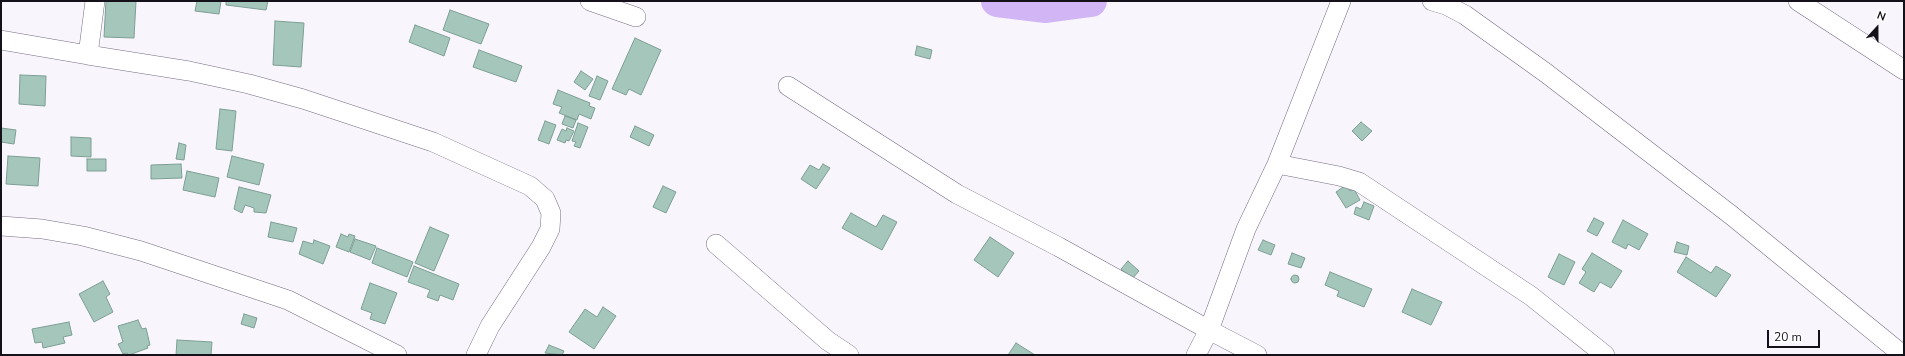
<!DOCTYPE html>
<style>
body{margin:0}
#map{position:relative;width:1905px;height:356px;overflow:hidden;background:#f8f6fc;font-family:"Nunito Sans",sans-serif}
canvas{display:block}
.frame{position:absolute;inset:0;border:2px solid #15111a;pointer-events:none}
.north{position:absolute;left:1857px;top:8px;width:40px;height:40px;-webkit-text-stroke:3px #fff;paint-order:stroke;rotate:21deg;font-size:11px;font-weight:700;line-height:16px;text-align:center;color:#15111a}
.north::after{content:'';display:block;margin:auto;width:14px;height:18px;background:#15111a;clip-path:polygon(50% 0,100% 100%,50% 72%,0 100%)}
.scale{position:absolute;left:1767px;top:330px;width:53px;height:18px;box-sizing:border-box;border:2px solid #15111a;border-top:0;padding-left:5px;font-size:12px;line-height:14px;white-space:nowrap;color:#15111a;-webkit-text-stroke:3px #fff;paint-order:stroke}
</style>
<div id="map">
<canvas width="1905" height="356"></canvas>
<div class="frame"></div>
<div class="north">N</div>
<div class="scale">20 m</div>
</div>
<script>
const c = document.querySelector('canvas').getContext('2d');
c.lineJoin = 'round';
const poly = rows => new Path2D(rows.map(r => 'M' + r).join(''));
function trace(path, color, width, dash) { c.strokeStyle = color; c.lineWidth = width; c.lineCap = dash ? 'butt' : 'round'; c.setLineDash(dash || []); c.stroke(path); }
function fill(path, color) { c.fillStyle = color; c.fill(path, 'evenodd'); }
trace(poly([
 [997,1,1046,7,1091,1]
]), '#d1b5f5', 32);
const building = poly([
 [106,1,136,1,134,38,104,37,106,1],
 [197,1,221,1,219,14,195,11,197,1],
 [226,1,268,1,266,10,226,5,226,1],
 [450,10,489,24,481,44,443,30,450,10],
 [275,21,304,23,301,67,273,65,275,21],
 [415,25,450,38,444,56,409,42,415,25],
 [635,38,661,50,641,95,629,89,626,95,612,89,635,38],
 [917,46,932,50,930,59,915,55,917,46],
 [479,50,522,66,516,82,473,67,479,50],
 [581,71,593,79,585,90,574,82,581,71],
 [20,75,46,76,45,106,19,104,20,75],
 [597,76,608,81,600,100,589,96,597,76],
 [558,90,590,103,589,106,595,108,591,119,579,114,577,120,559,113,562,107,553,104,558,90],
 [220,109,236,111,232,151,216,149,220,109],
 [565,116,576,120,573,128,562,124,565,116],
 [545,121,556,125,549,144,538,140,545,121],
 [1361,122,1372,131,1362,141,1352,131,1361,122],
 [578,123,588,127,580,148,574,146,576,142,572,141,578,123],
 [635,126,654,135,649,146,630,137,635,126],
 [1,128,16,130,14,144,1,142,1,128],
 [567,128,574,131,569,141,566,140,565,143,557,140,562,129,566,131,567,128],
 [71,137,91,138,91,157,71,156,71,137],
 [179,143,186,145,184,160,176,159,179,143],
 [8,156,40,158,38,186,6,184,8,156],
 [232,156,264,164,259,185,227,177,232,156],
 [87,159,106,159,106,171,87,171,87,159],
 [181,164,182,178,151,179,151,165,181,164],
 [823,164,830,168,816,189,801,179,810,165,819,170,823,164],
 [187,171,219,178,215,197,183,190,187,171],
 [1346,185,1350,191,1354,189,1360,200,1346,208,1336,192,1346,185],
 [663,186,676,192,666,213,653,207,663,186],
 [239,187,271,195,266,213,254,212,254,208,245,205,242,213,234,209,239,187],
 [1364,202,1374,206,1369,220,1354,214,1356,207,1361,209,1364,202],
 [851,213,876,227,883,215,897,222,882,250,842,228,851,213],
 [1594,218,1604,223,1597,236,1587,231,1594,218],
 [1623,220,1648,234,1639,250,1628,244,1626,249,1612,242,1623,220],
 [271,222,297,228,293,242,268,237,271,222],
 [430,227,449,235,434,271,415,263,430,227],
 [341,234,348,237,349,234,355,236,349,252,336,247,341,234],
 [990,237,1014,253,998,277,974,260,990,237],
 [355,239,376,246,370,260,350,252,355,239],
 [314,240,330,246,323,264,299,254,303,241,313,244,314,240],
 [1263,240,1275,245,1271,255,1258,250,1263,240],
 [1677,242,1689,246,1687,255,1674,252,1677,242],
 [377,248,413,262,407,277,372,263,377,248],
 [1292,253,1305,258,1301,268,1288,264,1292,253],
 [1592,253,1622,271,1611,288,1600,282,1594,292,1579,283,1586,272,1582,269,1592,253],
 [1559,254,1575,262,1564,285,1548,277,1559,254],
 [1686,257,1711,273,1716,266,1731,275,1716,297,1677,272,1686,257],
 [1128,261,1139,271,1132,279,1121,269,1128,261],
 [414,266,459,284,453,300,440,295,438,301,427,297,430,290,408,282,414,266],
 [1330,272,1372,289,1364,307,1337,296,1339,291,1325,285,1330,272],
 '1291 279a4 4 0 1 1 8 0a4 4 0 1 1-8 0Z',
 [103,281,110,294,106,297,113,312,94,322,79,294,103,281],
 [370,283,397,293,385,324,370,319,372,313,361,309,370,283],
 [1412,289,1442,302,1431,325,1402,312,1412,289],
 [603,307,616,316,594,349,569,332,585,309,597,317,603,307],
 [244,314,257,318,254,328,241,324,244,314],
 [138,320,142,329,146,328,150,345,147,346,148,348,129,355,127,353,123,354,118,344,123,342,118,326,138,320],
 [69,322,72,335,63,337,65,343,43,348,42,342,35,343,32,329,69,322],
 [177,340,212,342,211,355,176,355,177,340],
 [1016,343,1035,355,1008,355,1016,343],
 [549,345,564,351,562,355,545,353,549,345]
]);
fill(building, '#a5c7bb');
trace(building, '#7d9e93', 1);
const street = poly([
 [95,1,88,55,189,71,249,84,303,99,433,142,530,186,545,199,551,213,550,229,541,247,490,326,476,355],
 [590,1,636,17],
 [1432,1,1446,5,1465,15,1546,73,1731,215,1903,355],
 [1798,1,1904,70],
 [1,40,88,55],
 [788,86,957,194,1059,247,1209,330,1257,355],
 [1277,164,1339,176,1359,182,1531,296,1605,355],
 [1,226,42,229,83,236,141,251,288,300,397,355],
 [716,244,828,341,849,355],
 [1196,355,1209,330,1246,229,1277,164,1341,1]
]);
trace(street, '#766c85', 20);
trace(street, '#fff', 19);
</script>
